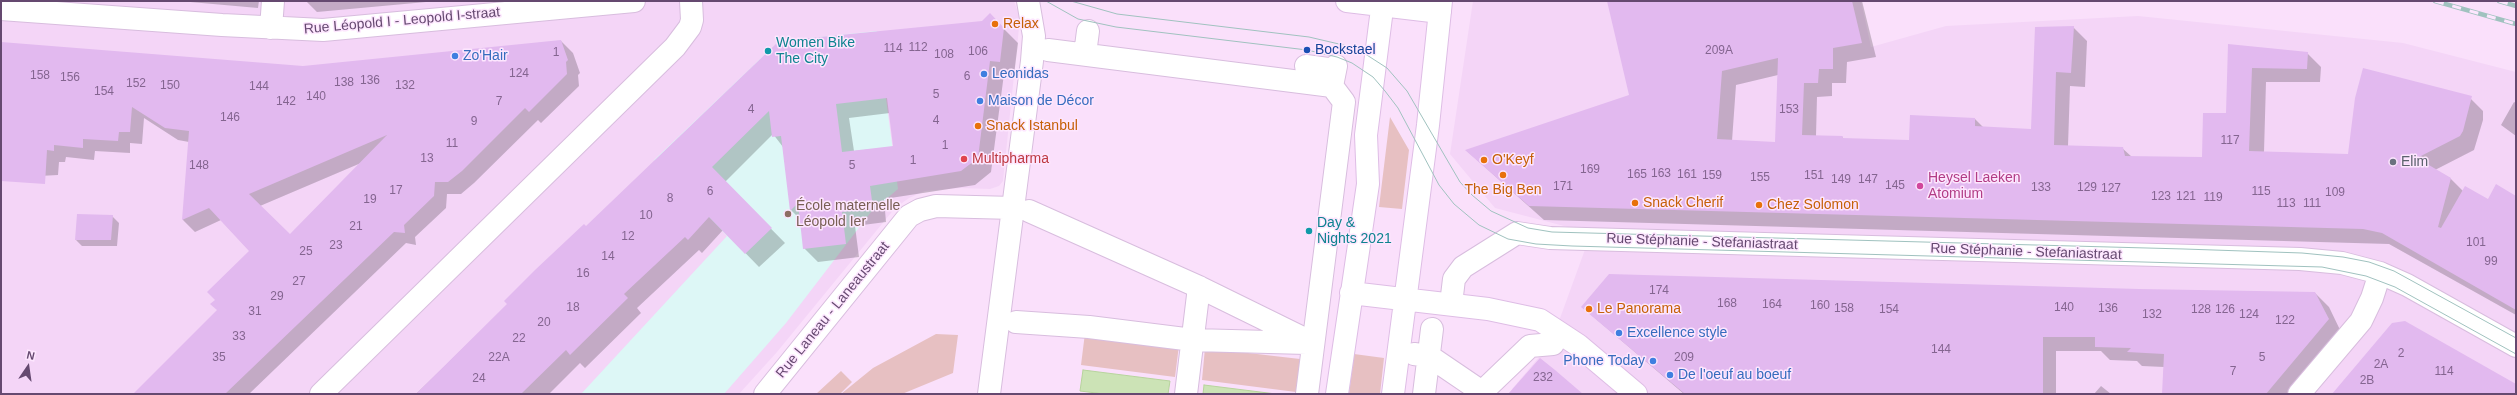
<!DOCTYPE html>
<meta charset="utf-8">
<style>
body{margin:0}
#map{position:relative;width:2517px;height:395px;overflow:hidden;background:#fae0fb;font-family:Arial,sans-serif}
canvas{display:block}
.frame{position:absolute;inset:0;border:2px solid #654970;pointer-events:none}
.north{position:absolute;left:8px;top:347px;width:40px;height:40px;-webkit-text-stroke:3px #fde6fe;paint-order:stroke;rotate:13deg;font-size:11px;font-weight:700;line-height:16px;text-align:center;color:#654970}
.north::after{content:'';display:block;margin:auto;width:14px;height:18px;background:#654970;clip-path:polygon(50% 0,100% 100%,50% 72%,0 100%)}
</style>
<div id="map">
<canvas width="2517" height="395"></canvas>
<div class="frame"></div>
<div class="north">N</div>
</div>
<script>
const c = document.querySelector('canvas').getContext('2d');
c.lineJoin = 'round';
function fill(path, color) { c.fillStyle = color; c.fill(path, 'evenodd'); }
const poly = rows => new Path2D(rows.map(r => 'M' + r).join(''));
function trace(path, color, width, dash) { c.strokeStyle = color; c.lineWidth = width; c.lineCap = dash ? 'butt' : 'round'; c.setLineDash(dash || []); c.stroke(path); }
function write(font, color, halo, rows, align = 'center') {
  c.font = font + ' Arial,sans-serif'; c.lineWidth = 3; c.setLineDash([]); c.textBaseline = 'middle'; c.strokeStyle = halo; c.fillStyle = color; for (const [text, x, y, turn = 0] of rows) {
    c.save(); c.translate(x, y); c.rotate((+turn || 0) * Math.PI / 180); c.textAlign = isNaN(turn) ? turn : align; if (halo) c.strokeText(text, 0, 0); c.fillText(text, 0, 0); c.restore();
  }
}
fill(poly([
 [1,1,1014,1,1020,18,1003,181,999,186,990,189,961,188,925,191,909,198,895,208,777,352,739,394,1,394],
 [1473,1,1861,1,1871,47,1946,26,2138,16,2403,43,2516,72,2516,394,1513,394,1512,389,1551,343,1591,233,1495,208,1450,154]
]), '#f4d5f7');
fill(poly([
 [877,31,898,189,871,212,786,323,724,394,581,394,727,236,654,160,779,41]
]), '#ddf7f6');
fill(poly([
 [1390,117,1409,150,1402,209,1379,207],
 [1085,333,1179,345,1175,377,1081,365],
 [936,334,958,335,953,373,902,394,841,394,873,368],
 [1205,348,1300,359,1296,392,1202,380],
 [1354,354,1384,358,1380,394,1349,394],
 [841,371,852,382,840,394,816,394]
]), '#e7c0c2');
const water = poly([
 [1083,370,1170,381,1168,394,1104,394,1080,391,1083,370],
 [1204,385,1276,394,1203,394,1204,385]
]);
fill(water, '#cce3b6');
trace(water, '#b7d49d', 1);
fill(poly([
 [179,1,259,1,258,8],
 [306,1,437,1,317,12],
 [1608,1,1862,1,1876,57,1847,62,1846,83,1832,83,1832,96,1817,97,1816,136,1842,137,1844,139,1910,141,1975,119,1984,128,2032,130,2073,27,2087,41,2085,87,2070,86,2068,146,2122,148,2132,157,2203,158,2227,114,2229,45,2307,53,2321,67,2320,82,2266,82,2264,152,2349,155,2469,97,2483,111,2483,120,2474,150,2435,170,2450,178,2463,191,2488,200,2516,197,2516,315,2389,244,1544,220,1467,151,1631,96],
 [1778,75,1776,143,1732,141,1736,85],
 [1003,28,1018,43,1014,75,1004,74,991,172,975,185,884,199,886,222,855,226,859,257,818,262,804,248,801,220,791,210,783,147,773,134,725,182,785,243,759,267,723,230,702,253,699,250,637,308,641,313,585,368,580,363,549,394,416,394,779,42],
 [890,113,894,147,854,151,849,118],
 [561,41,573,53,580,73,578,75,579,86,541,123,538,120,474,183,461,194,447,194,446,208,415,237,416,245,406,243,249,394,134,394,218,310,216,300,250,251,221,220,195,232,183,220,189,142,178,140,144,118,142,144,130,143,130,153,95,151,94,160,66,157,65,162,59,162,58,175,20,177,1,158,1,43,303,67],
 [361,163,290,236,260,206],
 [2514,102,2516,103,2516,136,2501,125],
 [112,216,119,223,117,246,82,246,76,240],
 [2139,290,2315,293,2329,307,2342,334,2291,394,2163,394,2164,367,2142,366,2137,361,2110,360,2101,351,2056,351,2056,394,1684,394,1582,307],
 [2101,386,2111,394,2094,394]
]), '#0003');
fill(poly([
 [1607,1,1852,1,1862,43,1833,48,1833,69,1819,69,1818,83,1804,83,1802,135,1843,136,1842,138,1909,140,1910,115,1975,118,1975,126,2031,129,2035,27,2074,26,2071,73,2056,72,2054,145,2123,147,2125,156,2202,157,2203,113,2226,113,2228,44,2308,52,2307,69,2252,68,2249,151,2348,154,2355,98,2363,68,2472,96,2463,131,2460,136,2417,158,2451,178,2438,227,2441,228,2465,186,2488,199,2496,184,2516,196,2516,310,2382,233,2363,229,1529,206,1465,150,1629,95],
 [1778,58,1775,142,1717,139,1722,71],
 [990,13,1004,28,1000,62,990,61,978,158,961,171,870,186,873,208,842,212,846,244,803,249,798,203,790,211,781,136,772,137,769,111,712,167,772,228,745,254,709,217,688,240,685,237,624,294,628,298,570,355,566,350,521,394,416,394,507,304,504,301,535,270,584,224,586,226,779,41,982,21],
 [887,98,893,146,842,152,836,104],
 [561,40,568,60,566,62,567,74,529,112,525,108,462,171,448,182,435,182,434,196,404,225,405,233,394,232,225,394,133,394,217,310,210,304,215,300,207,292,249,251,209,208,182,220,189,131,165,128,132,107,130,132,119,132,118,141,83,139,83,148,54,145,54,151,47,150,45,184,1,181,1,42,303,66],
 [387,135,290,234,249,194],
 [77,214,113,215,111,240,75,240],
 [1609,274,2139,289,2315,292,2329,319,2266,394,2162,394,2164,354,2127,352,2131,348,2095,347,2095,337,2043,337,2043,394,1685,394,1581,307],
 [2405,321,2516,384,2516,394,2332,394,2392,323],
 [1540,358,1555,370,1583,394,1508,394]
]), '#e2b9ef');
const street = poly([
 [1,9,222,25,323,30,634,1],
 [271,28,273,1],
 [1048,50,1332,86],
 [1085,54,1088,31],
 [1306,66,1335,70],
 [1029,211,1199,287,1313,343],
 [1451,304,1454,279,1463,267,1517,233,1550,238,2300,259,2342,263,2380,273,2407,285,2516,346],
 [1016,322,1089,327,1193,340,1307,343],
 [1414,354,1429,356,1482,392,1530,346,1553,344],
 [321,394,675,47,690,27,692,20,691,1],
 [765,394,909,216,920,210,936,206,1014,208],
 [989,394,1032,61,1034,36,1028,1],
 [1186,394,1199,287],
 [1307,394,1344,102,1332,86,1336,66],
 [1424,394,1432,329],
 [2299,394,2361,321,2372,298,2380,273]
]);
const secondary = poly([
 [1347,1,1440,12],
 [1351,293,1488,309,1540,320,1578,345,1636,394],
 [1337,394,1368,184,1366,135,1383,1],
 [1393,394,1428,125,1441,1]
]);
trace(street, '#d8bdde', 24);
trace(secondary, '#debde5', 24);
trace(street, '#fff', 22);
trace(secondary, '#fff', 22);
trace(poly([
 [1046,1,1078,19,1116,27,1307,50,1337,57,1352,63,1373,77,1385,91,1398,108,1439,185,1454,204,1479,225,1508,239,1536,244,1572,246,2322,267,2366,276,2395,287,2516,354],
 [1071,1,1117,14,1309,37,1356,48,1387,68,1407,91,1460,182,1472,195,1491,211,1528,228,1552,232,2184,249,2302,253,2343,257,2369,262,2394,271,2516,338],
 [1984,248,2011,252]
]), '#a0c2bf', 1);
const rail = poly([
 [2435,1,2516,24],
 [2499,1,2516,6]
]);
trace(rail, '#a0c2bf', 4.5);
trace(rail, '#fde6fe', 3, [9]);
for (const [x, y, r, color] of [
 [995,24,4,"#e8710a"],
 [1307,50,4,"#1a4fb4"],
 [768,51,4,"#0f9aa8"],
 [455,56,4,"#3f7fe0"],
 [984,74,4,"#3f7fe0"],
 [980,101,4,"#3f7fe0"],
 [978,126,4,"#e8710a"],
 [964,159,4,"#e0444e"],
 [1484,160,4,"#e8710a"],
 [2393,162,4,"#6b7280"],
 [1503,175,4,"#e8710a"],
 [1920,186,4,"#d1479c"],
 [1635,203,4,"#e8710a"],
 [1759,205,4,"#e8710a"],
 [788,214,4,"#8d6e63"],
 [1309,231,4,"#0f9aa8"],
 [1589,309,4,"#e8710a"],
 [1619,333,4,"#3f7fe0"],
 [1653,361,4,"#3f7fe0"],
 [1670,375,4,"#3f7fe0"]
]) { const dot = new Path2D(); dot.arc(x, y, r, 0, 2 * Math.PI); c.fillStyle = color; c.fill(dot); trace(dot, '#fde6fe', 1.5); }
write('12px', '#846590', null, [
 ["112",918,48],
 ["114",893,49],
 ["209A",1719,51],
 ["106",978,52],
 ["1",556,53],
 ["108",944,55],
 ["124",519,74],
 ["158",40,76],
 ["6",967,77],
 ["156",70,78],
 ["136",370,81],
 ["138",344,83],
 ["152",136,84],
 ["150",170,86],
 ["132",405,86],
 ["144",259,87],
 ["154",104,92],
 ["5",936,95],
 ["140",316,97],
 ["142",286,102],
 ["7",499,102],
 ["4",751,110],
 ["153",1789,110],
 ["146",230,118],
 ["4",936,121],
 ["9",474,122],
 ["117",2230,141],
 ["11",452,144],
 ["1",945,146],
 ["13",427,159],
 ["1",913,161],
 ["148",199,166],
 ["5",852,166],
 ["169",1590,170],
 ["163",1661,174],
 ["165",1637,175],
 ["161",1687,175],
 ["159",1712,176],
 ["151",1814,176],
 ["155",1760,178],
 ["149",1841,180],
 ["147",1868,180],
 ["145",1895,186],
 ["171",1563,187],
 ["133",2041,188],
 ["129",2087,188],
 ["127",2111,189],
 ["17",396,191],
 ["6",710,192],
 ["115",2261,192],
 ["109",2335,193],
 ["123",2161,197],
 ["121",2186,197],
 ["119",2213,198],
 ["8",670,199],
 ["19",370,200],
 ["113",2286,204],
 ["111",2312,204],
 ["10",646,216],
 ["21",356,227],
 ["12",628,237],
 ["101",2476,243],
 ["23",336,246],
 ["25",306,252],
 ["14",608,257],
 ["99",2491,262],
 ["16",583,274],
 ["27",299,282],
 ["174",1659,291],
 ["29",277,297],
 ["168",1727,304],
 ["164",1772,305],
 ["160",1820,306],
 ["18",573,308],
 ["140",2064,308],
 ["158",1844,309],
 ["136",2108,309],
 ["154",1889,310],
 ["128",2201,310],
 ["126",2225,310],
 ["31",255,312],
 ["132",2152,315],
 ["124",2249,315],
 ["122",2285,321],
 ["20",544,323],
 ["33",239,337],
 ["22",519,339],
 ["144",1941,350],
 ["2",2401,354],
 ["35",219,358],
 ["22A",499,358],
 ["209",1684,358],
 ["5",2262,358],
 ["2A",2381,365],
 ["7",2233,372],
 ["114",2444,372],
 ["232",1543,378],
 ["24",479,379],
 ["2B",2367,381]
]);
write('14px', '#654970', '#fde6fe', [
 ["Rue Léopold I - Leopold I-straat",402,21,-5],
 ["Rue Stéphanie - Stefaniastraat",1702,242,2],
 ["Rue Stéphanie - Stefaniastraat",2026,252,2],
 ["Rue Laneau - Laneaustraat",833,310,-51]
]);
write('14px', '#c56008', '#fde6fe', [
 ["Relax",1003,24],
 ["Snack Istanbul",986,126],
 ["O'Keyf",1492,160],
 ["The Big Ben",1503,190,"center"],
 ["Snack Cherif",1643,203],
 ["Chez Solomon",1767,205],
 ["Le Panorama",1597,309]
], 'left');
write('14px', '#0d838f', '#fde6fe', [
 ["Women Bike",776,43],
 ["The City",776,59],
 ["Day &",1317,223],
 ["Nights 2021",1317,239]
], 'left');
write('14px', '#164399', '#fde6fe', [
 ["Bockstael",1315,50]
], 'left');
write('14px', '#366cbe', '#fde6fe', [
 ["Zo'Hair",463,56],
 ["Leonidas",992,74],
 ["Maison de Décor",988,101],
 ["Excellence style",1627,333],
 ["Phone Today",1645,361,"right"],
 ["De l'oeuf au boeuf",1678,375]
], 'left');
write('14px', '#be3a42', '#fde6fe', [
 ["Multipharma",972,159]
], 'left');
write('14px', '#5b616d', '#fde6fe', [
 ["Elim",2401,162]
], 'left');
write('14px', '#b23c85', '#fde6fe', [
 ["Heysel Laeken",1928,178],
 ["Atomium",1928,194]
], 'left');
write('14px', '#785e54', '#fde6fe', [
 ["École maternelle",796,206],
 ["Léopold Ier",796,222]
], 'left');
</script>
